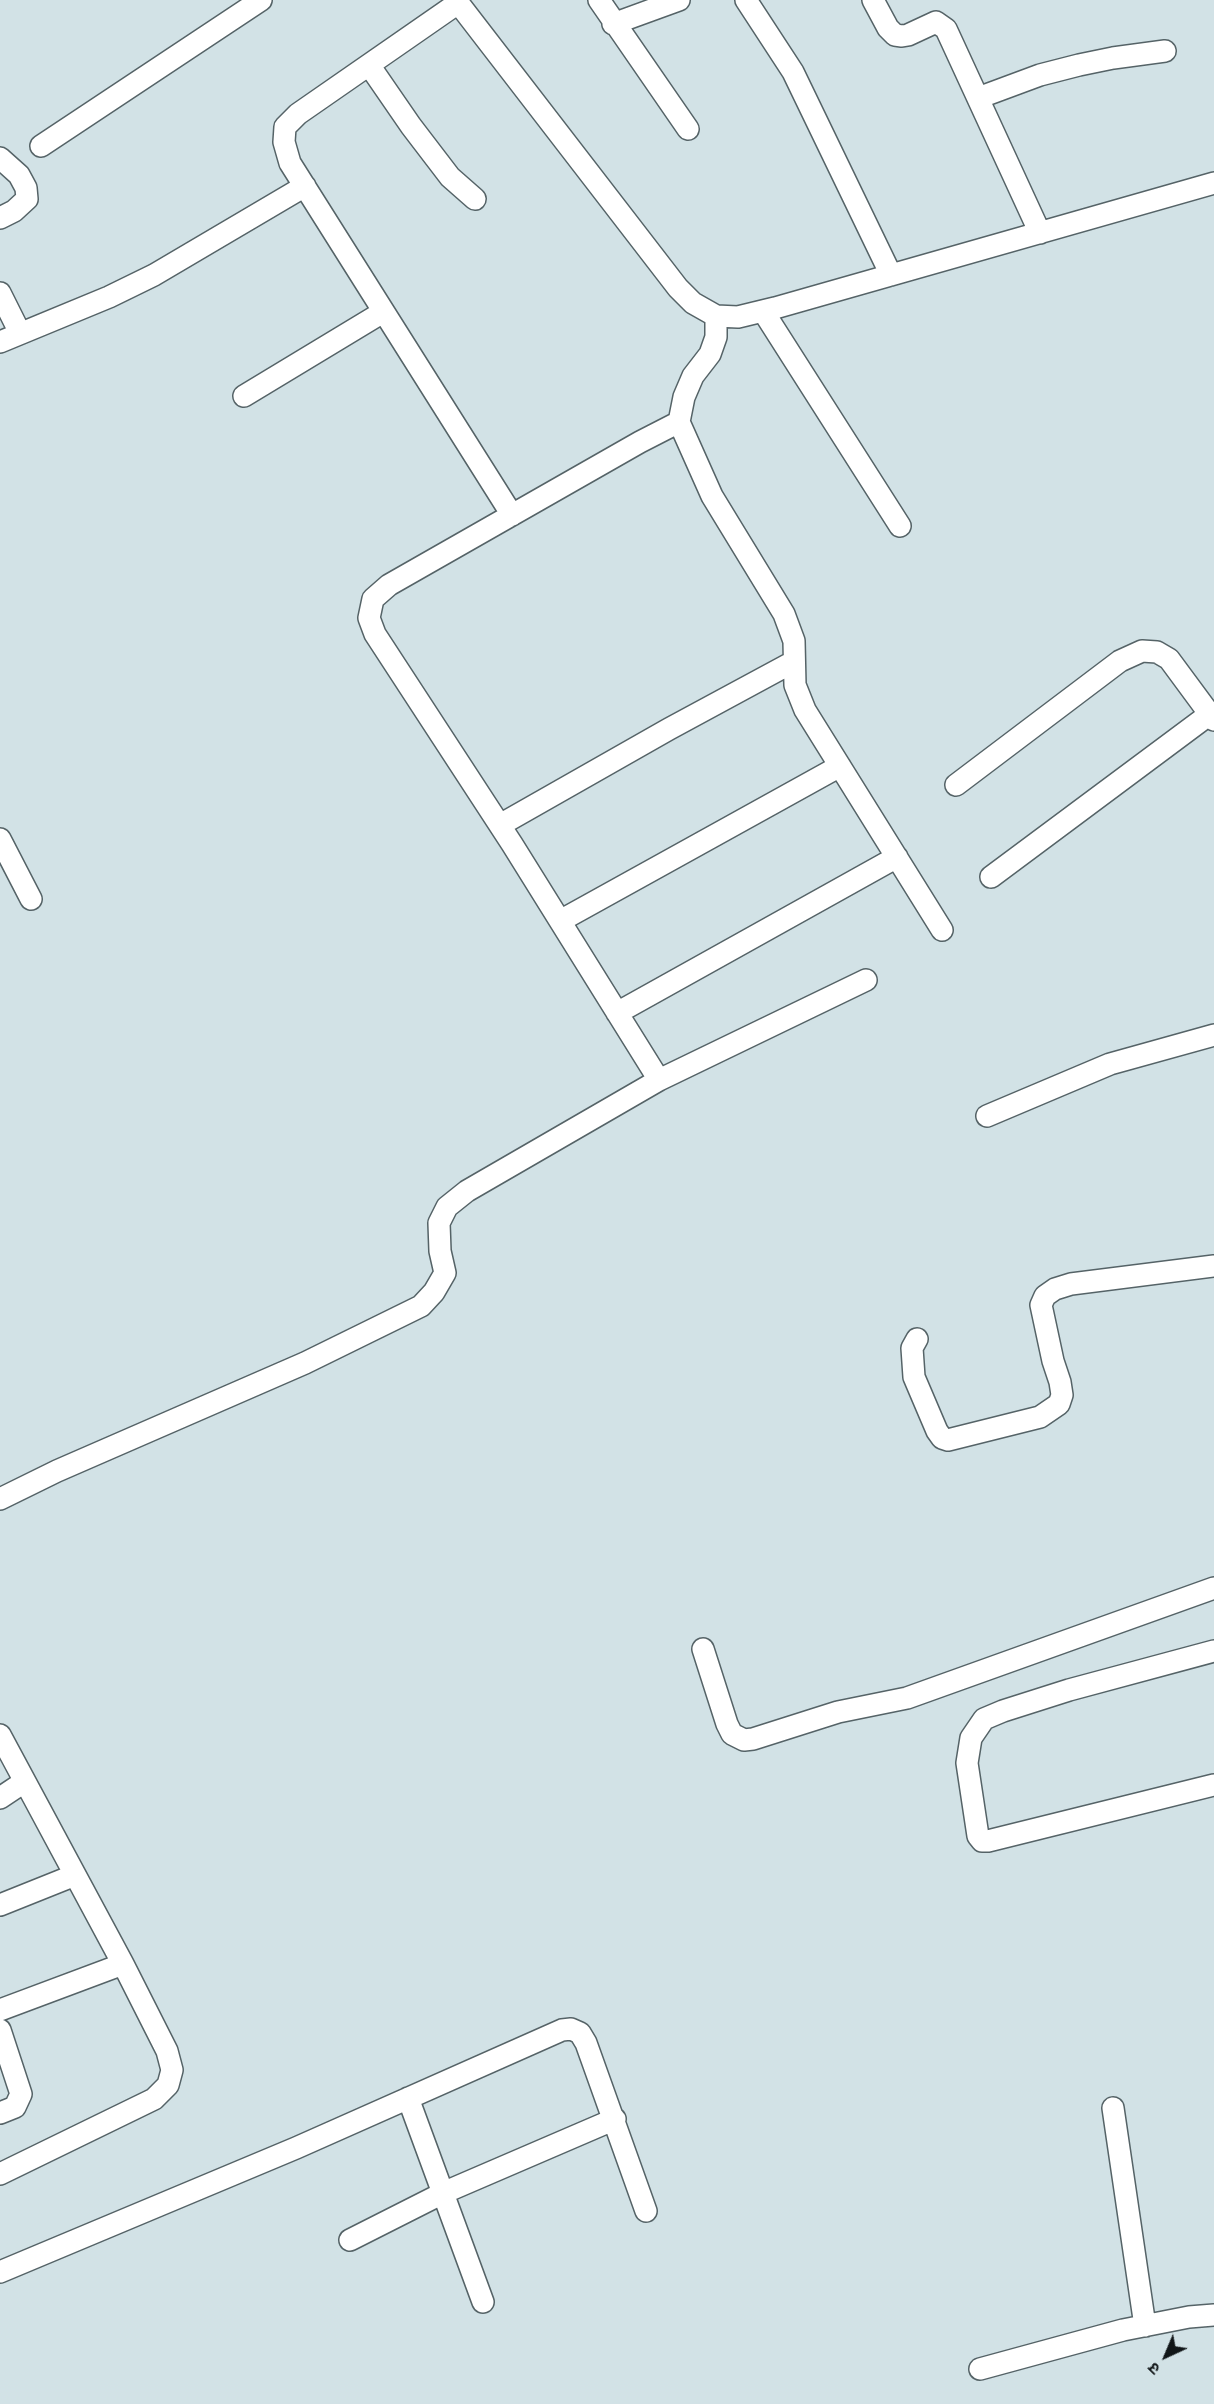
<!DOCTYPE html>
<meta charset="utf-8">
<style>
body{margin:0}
#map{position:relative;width:1214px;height:2404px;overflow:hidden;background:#d2e2e6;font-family:"PT Sans","Noto Sans Devanagari",sans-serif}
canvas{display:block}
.north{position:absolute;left:1136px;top:2326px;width:60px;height:60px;-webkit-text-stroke:4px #d2e2e6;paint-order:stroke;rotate:224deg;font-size:16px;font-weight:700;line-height:24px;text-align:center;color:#111618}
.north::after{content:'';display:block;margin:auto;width:21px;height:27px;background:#111618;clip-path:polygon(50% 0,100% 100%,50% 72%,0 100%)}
</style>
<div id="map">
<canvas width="1214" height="2404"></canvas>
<div class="north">उ</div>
</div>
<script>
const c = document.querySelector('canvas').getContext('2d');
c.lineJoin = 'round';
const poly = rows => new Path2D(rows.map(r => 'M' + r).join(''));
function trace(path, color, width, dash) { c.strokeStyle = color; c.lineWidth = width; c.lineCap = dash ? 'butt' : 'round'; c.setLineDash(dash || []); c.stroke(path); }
const minor = poly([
 [456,0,678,288,693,303,716,316,738,317,775,308,1214,183],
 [599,0,688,129],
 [746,0,793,72,891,275],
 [873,0,888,28,895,35,902,36,908,35,936,22,946,29,1040,233],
 [458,3,298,114,285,127,284,142,290,163,512,515],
 [613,24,679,0],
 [369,65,411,126,450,177,475,199],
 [978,98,1040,75,1079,65,1113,58,1165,51],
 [41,146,261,0],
 [0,158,19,175,26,188,27,199,14,211,0,218],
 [0,293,20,333],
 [763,311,900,526],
 [716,316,716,337,710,354,693,376,684,397,679,422,712,496,784,614,794,641,795,685,805,710,942,930],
 [0,342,109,297,154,275,305,186],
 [244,396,383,312],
 [956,785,1120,661,1142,651,1157,652,1169,659,1214,720],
 [500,825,669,729,793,662],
 [0,839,31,899],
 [991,877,1210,714],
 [560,921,840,766],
 [617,1013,897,857],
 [659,1080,512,844,375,634,369,618,373,599,389,585,640,442,679,422],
 [987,1116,1110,1064,1214,1035],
 [917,1339,912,1348,914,1377,937,1431,942,1438,948,1440,1040,1417,1059,1404,1062,1395,1060,1382,1053,1361,1041,1305,1045,1296,1055,1289,1071,1284,1214,1266],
 [0,1499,57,1471,305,1363,421,1306,434,1292,445,1273,440,1251,439,1223,447,1207,467,1191,659,1080,866,980],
 [703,1649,727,1724,732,1734,744,1740,753,1739,838,1712,907,1698,1214,1588],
 [1214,1651,1069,1690,1003,1711,984,1719,971,1738,967,1763,978,1836,982,1841,988,1841,1214,1785],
 [0,1735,123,1964,167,2051,172,2070,168,2085,154,2099,0,2174],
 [0,1798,24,1782],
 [0,1905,75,1875],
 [0,2010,123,1964],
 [0,2030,21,2094,15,2107,0,2113],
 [408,2098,483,2302],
 [1113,2108,1145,2326],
 [350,2240,443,2193,615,2119],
 [0,2272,296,2148,562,2030,571,2029,580,2033,586,2043,646,2211],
 [980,2369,1123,2330,1189,2317,1214,2315]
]);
trace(minor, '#556367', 24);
trace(minor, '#fff', 21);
</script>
